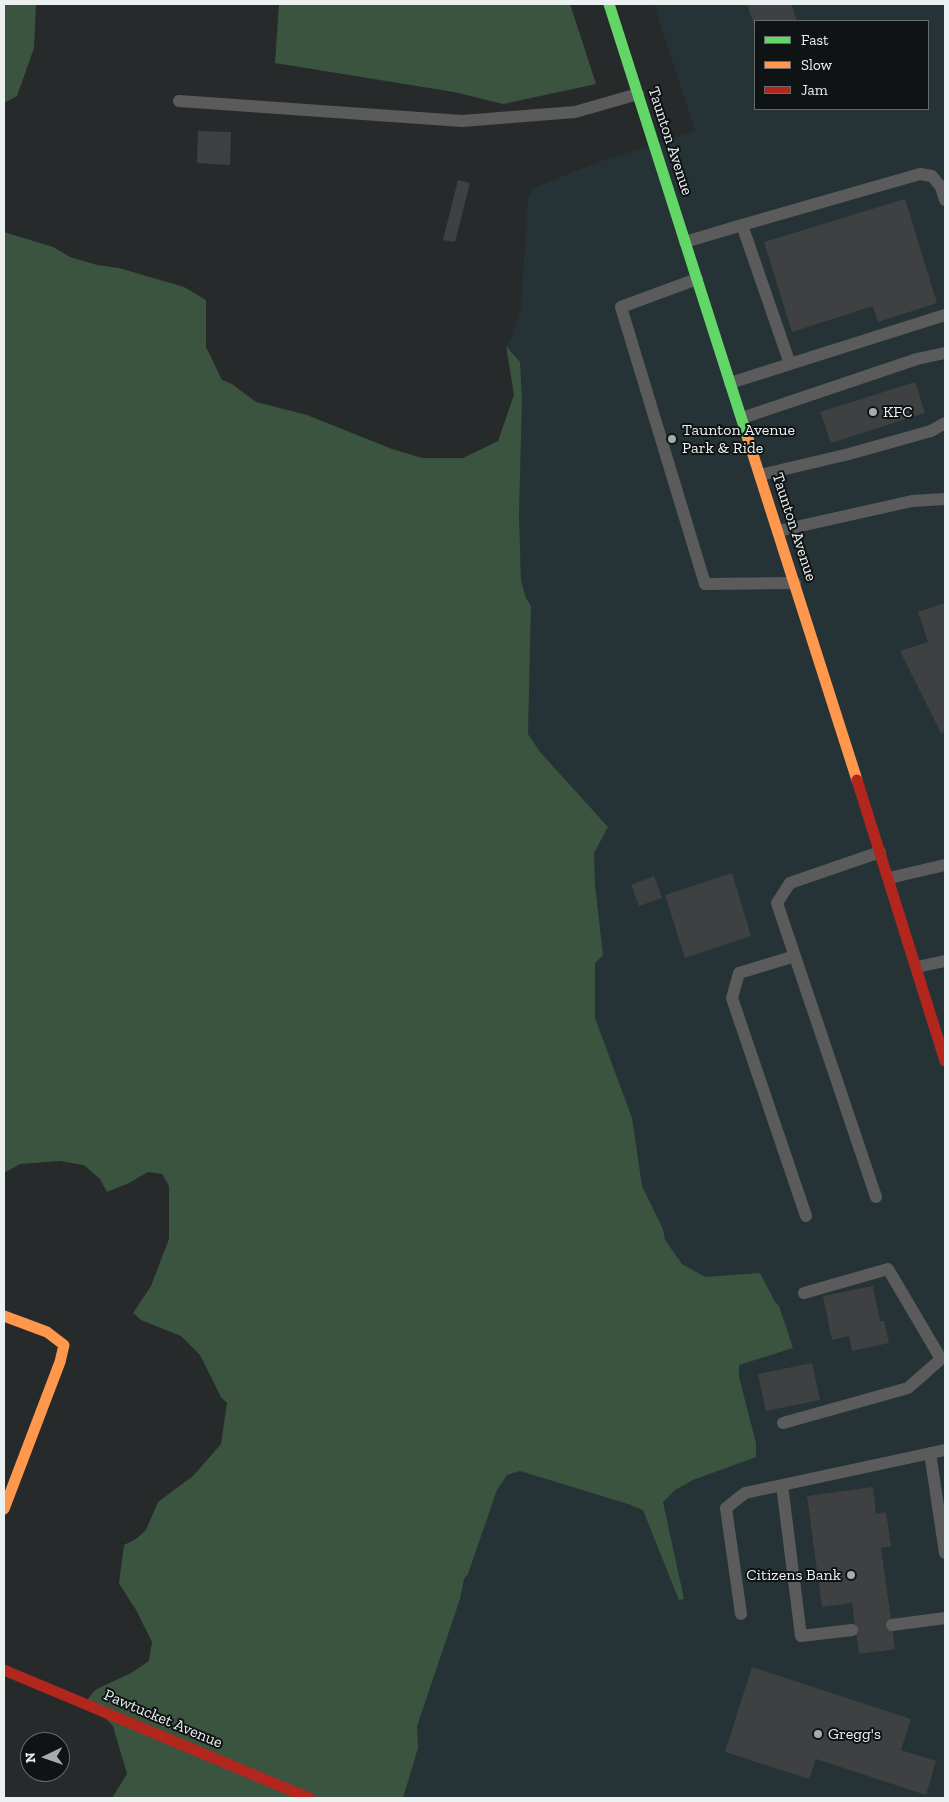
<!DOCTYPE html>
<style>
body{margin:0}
#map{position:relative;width:949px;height:1802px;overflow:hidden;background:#272a2b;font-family:"Zilla Slab",serif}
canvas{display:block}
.frame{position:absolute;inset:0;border:5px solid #ebf0f1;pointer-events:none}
.legend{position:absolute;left:754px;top:20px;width:175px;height:90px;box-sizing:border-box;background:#101314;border:1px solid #686b6c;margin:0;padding:6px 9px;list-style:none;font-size:15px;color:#ebf0f1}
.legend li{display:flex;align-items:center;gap:10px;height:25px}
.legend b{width:25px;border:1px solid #686b6c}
.north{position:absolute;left:20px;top:1732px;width:50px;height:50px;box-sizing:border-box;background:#101314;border:1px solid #686b6c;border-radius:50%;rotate:267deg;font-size:14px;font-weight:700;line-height:20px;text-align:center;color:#ebf0f1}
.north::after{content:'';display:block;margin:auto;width:18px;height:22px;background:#a6abac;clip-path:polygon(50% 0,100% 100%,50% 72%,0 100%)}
</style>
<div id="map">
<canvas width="949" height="1802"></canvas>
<div class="frame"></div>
<ul class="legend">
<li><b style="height:6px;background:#63d668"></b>Fast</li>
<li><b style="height:6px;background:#ff974d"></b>Slow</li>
<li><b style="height:6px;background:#b3261e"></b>Jam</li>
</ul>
<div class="north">N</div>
</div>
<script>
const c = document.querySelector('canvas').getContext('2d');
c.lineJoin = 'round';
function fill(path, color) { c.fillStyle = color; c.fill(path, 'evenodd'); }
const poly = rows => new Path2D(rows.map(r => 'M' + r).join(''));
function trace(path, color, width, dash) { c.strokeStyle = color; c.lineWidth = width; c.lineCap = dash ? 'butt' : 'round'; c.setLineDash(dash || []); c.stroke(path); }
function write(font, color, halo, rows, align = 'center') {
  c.font = font + ' "Zilla Slab",serif'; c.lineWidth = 4; c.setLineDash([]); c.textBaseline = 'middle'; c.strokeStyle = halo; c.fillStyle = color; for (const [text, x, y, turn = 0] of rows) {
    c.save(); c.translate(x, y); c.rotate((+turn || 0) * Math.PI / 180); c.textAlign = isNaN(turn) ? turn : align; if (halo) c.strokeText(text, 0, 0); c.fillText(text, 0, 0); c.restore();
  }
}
fill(poly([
 [654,4,945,4,945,1798,381,1798,460,1599,464,1579,468,1574,497,1490,507,1475,539,751,528,734,531,606,526,598,521,581,519,516,522,399,520,362,506,346,512,336,521,308,528,199,533,188,599,162,695,131],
 [755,21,928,21,928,109,755,109]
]), '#263336');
fill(poly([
 [4,4,36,4,34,48,17,96,4,103],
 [279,4,570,4,596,84,503,104,454,92,275,63],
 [4,232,53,247,70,257,97,265,119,268,184,287,206,300,206,347,222,380,232,384,256,402,307,415,392,449,422,458,463,458,498,441,514,395,506,346,520,362,522,399,519,516,521,581,526,598,531,606,528,734,540,752,608,827,594,853,595,885,603,955,595,963,595,1018,632,1118,642,1186,663,1229,665,1240,682,1264,705,1277,760,1273,775,1302,779,1306,793,1348,739,1365,739,1377,756,1443,756,1457,693,1480,675,1490,663,1502,684,1599,679,1600,643,1510,628,1504,520,1471,507,1475,497,1490,468,1574,464,1579,460,1599,417,1726,418,1748,403,1798,112,1798,127,1774,113,1726,87,1700,95,1690,131,1673,149,1661,152,1642,135,1608,132,1604,119,1583,124,1545,136,1539,146,1530,158,1502,193,1476,221,1444,227,1403,221,1397,200,1355,181,1336,141,1320,133,1313,151,1286,169,1239,169,1186,162,1174,148,1172,129,1183,107,1192,100,1179,84,1165,60,1161,20,1164,4,1173]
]), '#3a5440');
fill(poly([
 [747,4,791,4,797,21,755,21,755,28],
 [198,131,231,132,230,165,197,163],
 [458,180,470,183,455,242,443,240],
 [905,199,937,303,878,322,873,306,792,332,764,242],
 [915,382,925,413,831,443,820,412],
 [945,603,945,732,941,733,900,651,928,642,918,612],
 [732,873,751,936,685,958,665,895],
 [654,876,662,898,639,906,631,885],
 [873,1286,880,1321,884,1321,889,1343,852,1351,849,1336,832,1340,823,1296],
 [812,1363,820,1400,766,1411,758,1374],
 [873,1487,876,1514,886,1512,891,1546,881,1548,895,1649,859,1654,852,1603,822,1607,807,1496],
 [752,1667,911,1719,901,1750,936,1761,926,1795,816,1759,809,1779,725,1752]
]), '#3e4041');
trace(poly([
 [179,101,462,121,575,112,638,94],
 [742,225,920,174,932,176,941,187,945,200],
 [685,242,742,225,790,364,730,383],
 [697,279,621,307,705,584,795,583],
 [790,364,945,315],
 [742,418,917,359,945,353],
 [760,475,849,454,931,431,945,423],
 [778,531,912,501,945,499],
 [889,878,945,865],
 [795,956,739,973,732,998,806,1216],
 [917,967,945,961],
 [876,1197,777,903,790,883,880,852],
 [804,1293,888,1269,941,1359,945,1358],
 [783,1423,908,1388,941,1359],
 [930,1453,945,1553],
 [782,1485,801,1636,852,1630],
 [741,1614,726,1508,745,1493,945,1450],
 [892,1625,945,1618]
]), '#5b5b5c', 12);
trace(poly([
 [609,4,748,439]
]), '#63d668', 11);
trace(poly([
 [748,439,857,780],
 [4,1316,47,1332,64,1345,60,1362,4,1509]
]), '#ff974d', 11);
trace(poly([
 [857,780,945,1061],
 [4,1670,309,1798]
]), '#b3261e', 11);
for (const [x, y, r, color] of [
 [873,412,5,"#a6abac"],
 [672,439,5,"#a6abac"],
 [851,1575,5,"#a6abac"],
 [818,1734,5,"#a6abac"]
]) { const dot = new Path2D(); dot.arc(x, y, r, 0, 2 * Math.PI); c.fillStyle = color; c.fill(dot); trace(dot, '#101314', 2); }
write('16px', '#ebf0f1', '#101314', [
 ["Taunton Avenue",670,141,72],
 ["Taunton Avenue",794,527,72],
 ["Pawtucket Avenue",163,1719,23]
]);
write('16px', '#ebf0f1', '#101314', [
 ["KFC",883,412],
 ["Taunton Avenue",682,430],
 ["Park & Ride",682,448],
 ["Citizens Bank",841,1575,"right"],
 ["Gregg's",828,1734]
], 'left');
</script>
